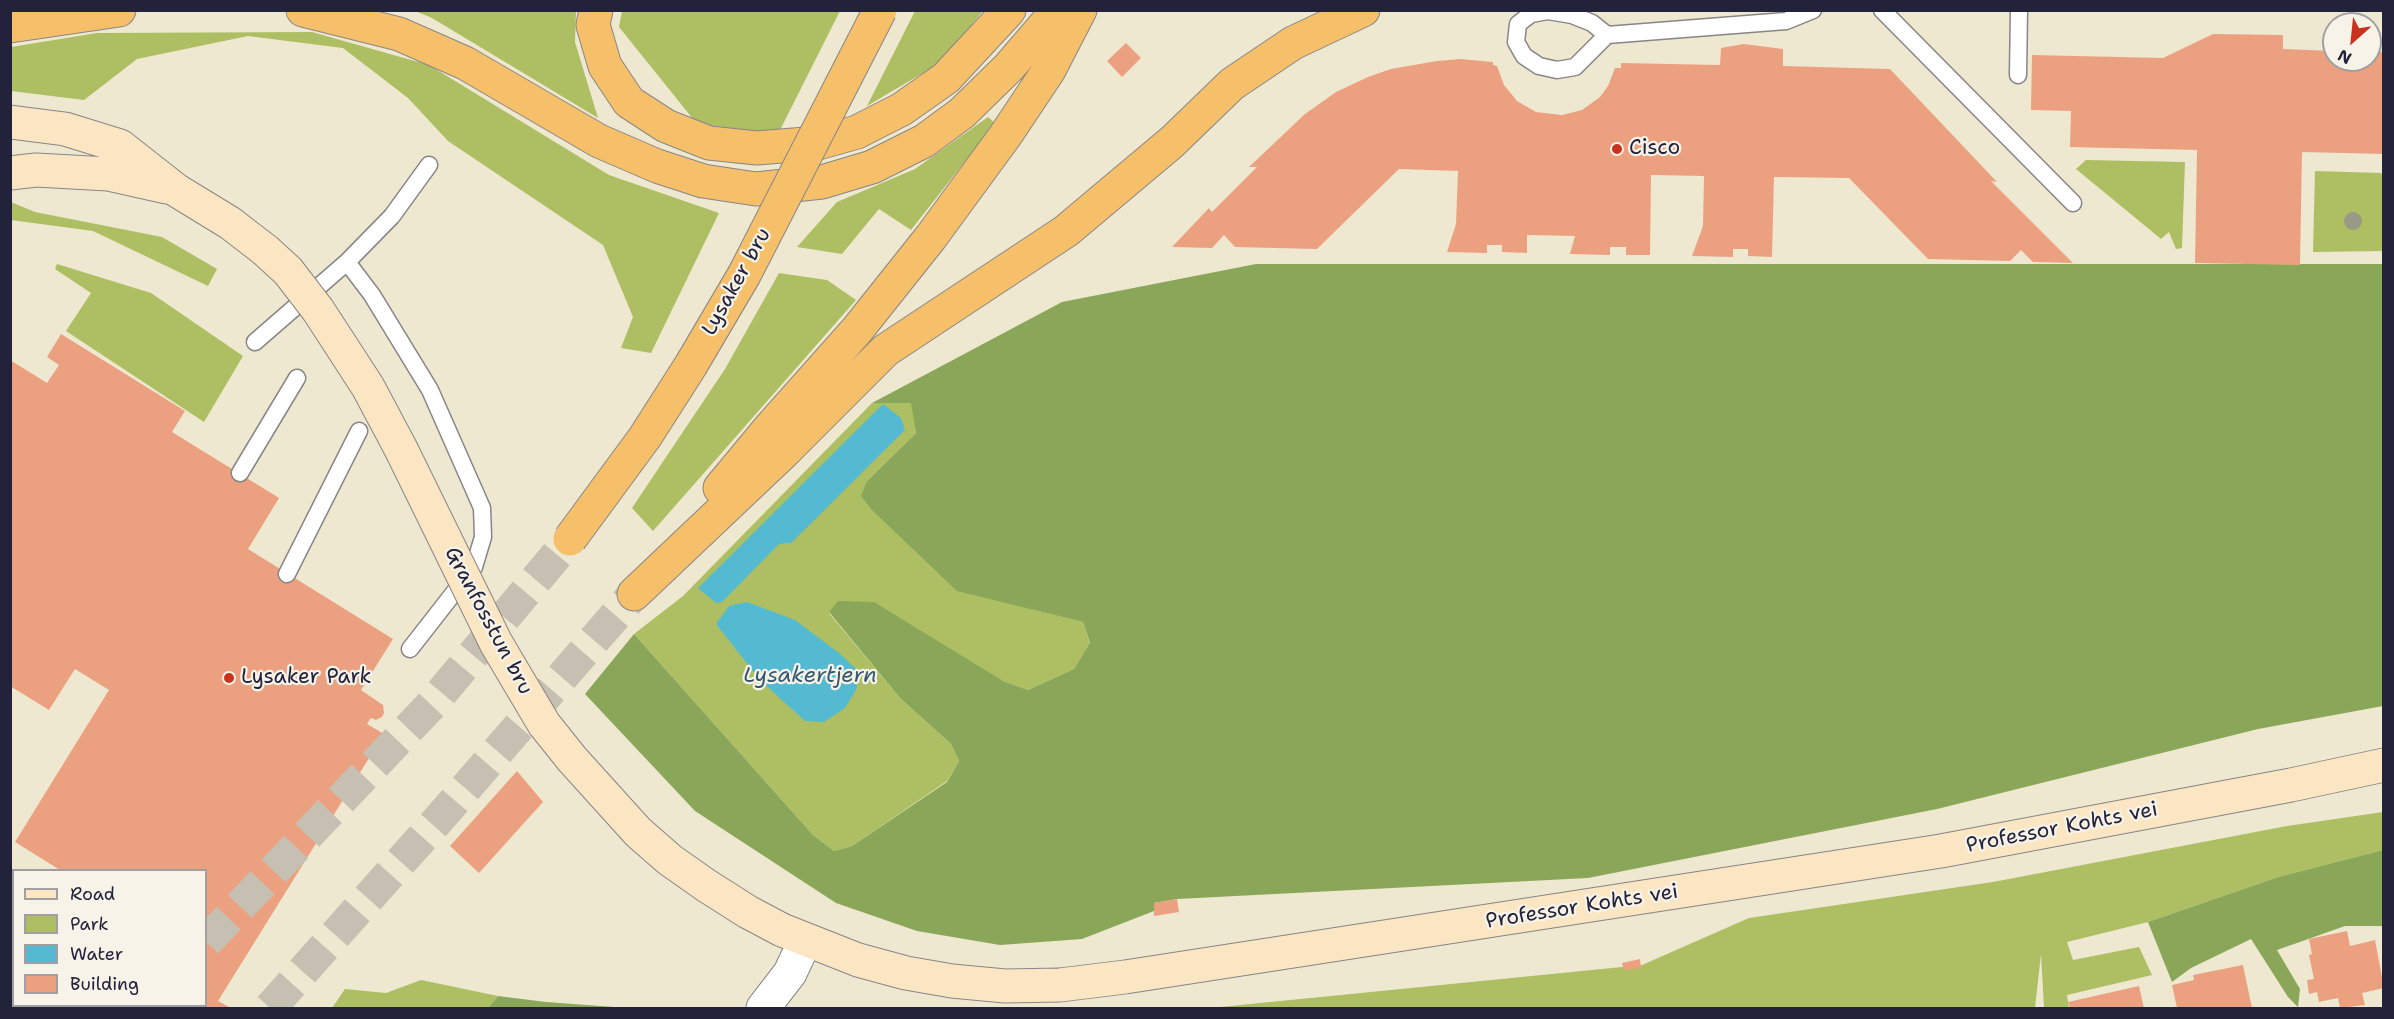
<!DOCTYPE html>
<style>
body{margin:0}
#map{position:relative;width:2394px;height:1019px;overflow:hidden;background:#efe8d0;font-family:"Shantell Sans",sans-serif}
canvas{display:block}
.frame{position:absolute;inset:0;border:12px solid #22223b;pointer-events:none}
.legend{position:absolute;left:12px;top:869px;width:195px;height:138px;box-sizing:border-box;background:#f7f3e8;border:2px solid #a29fa3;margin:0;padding:8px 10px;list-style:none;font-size:18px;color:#22223b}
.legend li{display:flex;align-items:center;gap:12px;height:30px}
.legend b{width:30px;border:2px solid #a29fa3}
.north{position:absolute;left:2322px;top:12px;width:60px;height:60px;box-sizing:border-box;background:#f7f3e8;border:2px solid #a29fa3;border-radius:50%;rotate:207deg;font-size:16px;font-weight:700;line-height:24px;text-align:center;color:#22223b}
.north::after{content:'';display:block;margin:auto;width:21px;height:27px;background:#c8321e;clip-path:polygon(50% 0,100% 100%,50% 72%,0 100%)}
</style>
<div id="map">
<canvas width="2394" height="1019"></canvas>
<div class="frame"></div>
<ul class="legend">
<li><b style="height:8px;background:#fbe6c4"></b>Road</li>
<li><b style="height:16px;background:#adbf62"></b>Park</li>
<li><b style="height:16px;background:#54bad2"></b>Water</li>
<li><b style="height:16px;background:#eba180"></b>Building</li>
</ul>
<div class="north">N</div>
</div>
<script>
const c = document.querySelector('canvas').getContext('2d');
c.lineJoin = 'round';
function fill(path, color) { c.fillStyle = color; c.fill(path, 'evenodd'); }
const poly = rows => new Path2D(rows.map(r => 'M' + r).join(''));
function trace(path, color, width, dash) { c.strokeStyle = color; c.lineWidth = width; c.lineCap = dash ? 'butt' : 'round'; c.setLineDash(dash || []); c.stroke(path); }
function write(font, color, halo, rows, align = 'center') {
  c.font = font + ' "Shantell Sans",sans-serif'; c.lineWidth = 4.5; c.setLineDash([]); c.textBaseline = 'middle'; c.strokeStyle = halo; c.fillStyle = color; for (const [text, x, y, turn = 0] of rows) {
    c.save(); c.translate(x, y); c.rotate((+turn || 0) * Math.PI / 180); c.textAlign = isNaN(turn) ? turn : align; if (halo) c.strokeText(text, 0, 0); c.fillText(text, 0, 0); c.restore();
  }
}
fill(poly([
 [415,11,576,11,575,42,598,118,432,18],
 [622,11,840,11,778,134,697,124,619,27],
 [915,11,983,11,940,63,867,106],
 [312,32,429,65,609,175,719,213,651,353,621,348,633,317,603,245,448,141,408,98,343,48,248,36,137,59,84,100,11,91,11,47,97,33],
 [988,117,995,123,911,230,879,209,842,254,797,247,837,202,915,169],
 [2086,160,2185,162,2182,248,2176,249,2169,232,2161,239,2076,169],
 [2315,171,2381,173,2384,180,2383,251,2313,252],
 [11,202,35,212,162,237,217,269,208,286,93,231,11,220],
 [57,264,151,293,243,356,204,422,66,331,91,293,55,269],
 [779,273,827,280,856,300,653,531,632,508,725,369],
 [912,402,916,433,867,481,957,590,1083,622,1090,644,1074,669,1028,690,1003,681,838,602,829,613,900,698,951,744,959,761,947,781,852,846,834,851,813,835,634,634,683,596,872,403],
 [2383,812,2383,850,2278,877,2148,922,2067,942,2073,960,2139,947,2152,975,2067,995,2069,1008,2044,1008,2041,954,2035,1008,1210,1008,1642,965,1749,918,1993,882,2287,826],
 [421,980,498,996,488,1008,332,1008,345,989,386,993]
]), '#adbf62');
fill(poly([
 [1256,264,2383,264,2383,706,2258,729,1937,809,1588,878,1177,899,1154,903,1154,911,1082,939,1000,945,917,931,836,903,695,811,585,694,634,634,813,835,834,851,852,846,947,782,959,761,951,744,900,698,829,612,838,601,874,602,1003,681,1028,690,1074,669,1090,643,1083,622,957,591,872,510,861,496,867,481,916,433,911,403,872,403,1062,302],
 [2383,850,2383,926,2345,926,2277,950,2300,989,2298,1007,2288,997,2251,939,2191,968,2172,982,2148,922,2278,877],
 [498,996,546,1002,628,1008,488,1008]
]), '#8aa658');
fill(poly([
 [883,404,901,418,905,430,791,543,779,544,722,602,716,603,698,588],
 [747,602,795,620,839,653,856,669,857,688,845,708,824,722,805,721,760,680,716,624,729,606]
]), '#54bad2');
fill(poly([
 [2213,34,2283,35,2283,49,2334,51,2334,60,2370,60,2370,51,2384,52,2384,154,2302,152,2300,265,2195,263,2197,150,2070,147,2071,111,2031,110,2032,55,2163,58],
 [1126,43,1141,58,1122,77,1107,61],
 [1744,44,1783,49,1783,66,1890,69,1997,182,1991,181,2073,263,2033,262,2021,250,2010,261,1928,259,1849,178,1774,177,1772,257,1748,256,1748,249,1733,249,1733,257,1692,256,1703,226,1704,176,1651,175,1650,255,1626,255,1626,247,1610,247,1610,255,1570,254,1575,236,1527,235,1527,253,1502,252,1502,245,1487,245,1487,253,1447,252,1456,224,1458,171,1399,169,1317,249,1235,247,1224,235,1212,248,1172,247,1209,208,1212,212,1257,167,1249,167,1305,114,1336,92,1368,77,1391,69,1437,61,1460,59,1493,62,1493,65,1497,66,1504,85,1517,101,1536,112,1562,115,1582,110,1600,97,1608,86,1615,68,1621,68,1621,63,1720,65,1721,48],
 [61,334,185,411,172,432,279,498,248,549,393,639,361,690,383,705,384,713,382,717,376,720,371,718,367,724,384,734,218,1001,231,1008,37,1008,32,1006,206,1006,206,870,60,870,15,842,109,690,75,669,49,710,10,686,10,360,47,383,59,365,47,357],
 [517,771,543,802,479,873,450,846],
 [1177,899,1179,912,1154,916,1154,903],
 [2347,931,2350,946,2375,940,2384,988,2362,993,2365,1005,2340,1008,2338,998,2319,1002,2317,992,2309,994,2307,980,2314,979,2309,955,2312,954,2309,939],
 [10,949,14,951,14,994,10,992],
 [1640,959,1641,968,1624,970,1622,963],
 [2243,965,2252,1008,2177,1008,2172,985,2194,980,2193,975],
 [2139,986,2144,1008,2070,1008,2068,1002]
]), '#eba180');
trace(poly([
 [206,942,432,704,570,539],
 [141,1008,144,1006],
 [270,1008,438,820,634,594]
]), '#c6c0b2', 33, [33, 16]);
const lane = poly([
 [1882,10,2073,203],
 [1607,35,1575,67,1557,70,1539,66,1524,56,1516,42,1518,24,1531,14,1548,11,1572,15,1592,23,1607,35,1786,21,1813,10],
 [2018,75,2019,10],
 [347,262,372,295,430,390,482,508,483,537,474,567,410,649],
 [255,342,347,262,392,216,429,165],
 [240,473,297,378],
 [287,574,359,431]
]);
const street = poly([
 [763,1008,790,973,805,941]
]);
const secondary = poly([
 [10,122,65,129,120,146,176,190,230,223,265,250],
 [10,173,36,170,108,174,166,187],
 [782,930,858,960,906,973,952,981,1005,986,1060,985,1125,977,1941,851,2291,785,2384,765]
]);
const highway = poly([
 [303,10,399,34,465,63,599,141,657,166,703,181,756,189,822,182,872,167,924,141,962,113,1009,67,1058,10],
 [596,10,593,25,605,66,629,102,666,126,709,143,757,148,818,143,857,132,902,109,946,78,1009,10],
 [10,26,119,10],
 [720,488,769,429,857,330,931,237,1005,136,1049,70,1080,10],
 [634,594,787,449,886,350,1066,231,1172,142,1232,84,1293,43,1363,10]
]);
trace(lane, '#888586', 19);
trace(street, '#888586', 35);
trace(secondary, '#888586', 35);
trace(highway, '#888586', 35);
trace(lane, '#fff', 16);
trace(street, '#fff', 33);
trace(secondary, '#fbe6c4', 33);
trace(highway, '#f6c06b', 33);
const secondaryBridge = poly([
 [265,250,288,271,318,310,368,387,401,449,496,643,544,724,572,759,638,832,670,860,707,886,748,912,782,930]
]);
const highwayBridge = poly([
 [570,539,645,437,691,365,744,275,880,10]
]);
trace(secondaryBridge, '#888586', 35, []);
trace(highwayBridge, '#888586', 35, []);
trace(secondaryBridge, '#fbe6c4', 33);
trace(highwayBridge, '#f6c06b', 33);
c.fillStyle = '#999986';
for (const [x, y] of [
 [2353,221]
]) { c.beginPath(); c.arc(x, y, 9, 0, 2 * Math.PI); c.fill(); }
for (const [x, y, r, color] of [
 [1617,149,6,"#c8321e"],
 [229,678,6,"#c8321e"]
]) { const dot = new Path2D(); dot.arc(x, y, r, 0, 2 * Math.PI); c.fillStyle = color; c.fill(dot); trace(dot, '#f7f3e8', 2); }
write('21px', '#22223b', '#f7f3e8', [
 ["Cisco",1629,149],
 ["Lysaker Park",241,678]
], 'left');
write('21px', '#22223b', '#f7f3e8', [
 ["Lysaker bru",737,282,-61],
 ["Granfosstun bru",488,621,62],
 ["Professor Kohts vei",2062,828,-11],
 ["Professor Kohts vei",1582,907,-9]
]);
write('italic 22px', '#345770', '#f7f3e8', [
 ["Lysakertjern",810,676]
]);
</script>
